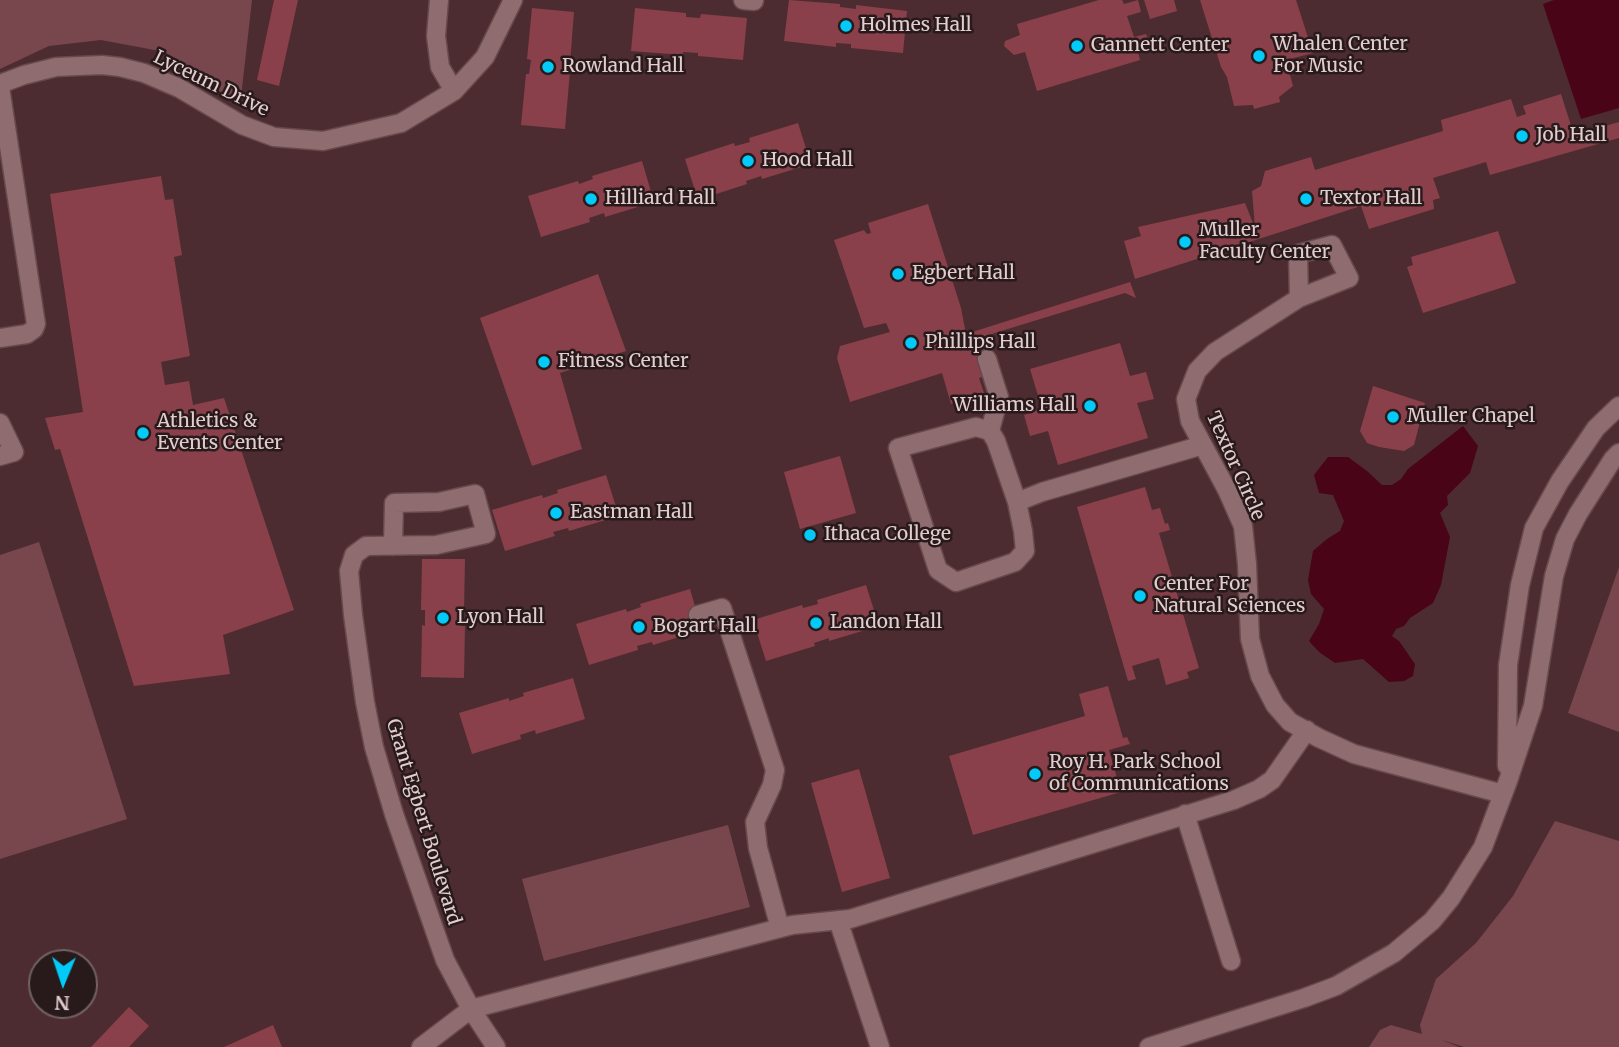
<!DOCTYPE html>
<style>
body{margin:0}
#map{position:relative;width:1619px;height:1047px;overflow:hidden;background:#4c2c30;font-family:Merriweather,serif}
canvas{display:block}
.north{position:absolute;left:28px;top:949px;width:70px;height:70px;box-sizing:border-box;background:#281a1b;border:2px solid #726163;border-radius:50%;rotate:182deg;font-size:19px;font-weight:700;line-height:28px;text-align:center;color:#e1ccce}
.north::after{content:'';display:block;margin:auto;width:24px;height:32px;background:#02cbf9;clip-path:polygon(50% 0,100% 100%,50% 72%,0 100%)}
</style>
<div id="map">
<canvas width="1619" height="1047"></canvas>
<div class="north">N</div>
</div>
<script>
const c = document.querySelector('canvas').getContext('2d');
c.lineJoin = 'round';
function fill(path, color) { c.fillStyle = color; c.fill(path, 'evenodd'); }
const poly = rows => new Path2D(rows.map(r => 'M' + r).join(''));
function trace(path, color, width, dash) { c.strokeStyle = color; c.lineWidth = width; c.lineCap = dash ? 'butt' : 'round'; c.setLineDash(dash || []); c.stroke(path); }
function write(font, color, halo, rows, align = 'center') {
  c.font = font + ' Merriweather,serif'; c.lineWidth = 5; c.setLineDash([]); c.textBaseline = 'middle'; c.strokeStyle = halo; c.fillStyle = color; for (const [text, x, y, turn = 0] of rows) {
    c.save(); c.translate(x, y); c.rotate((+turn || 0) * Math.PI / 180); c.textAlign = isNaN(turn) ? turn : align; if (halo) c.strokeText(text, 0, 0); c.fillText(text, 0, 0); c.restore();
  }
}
fill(poly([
 [0,0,252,0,240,106,165,52,101,40,49,46,0,69],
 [39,542,127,819,0,859,0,555],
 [1619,567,1619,732,1568,713],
 [1555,821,1619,841,1619,1047,1464,1047,1442,1040,1459,1047,1369,1047,1380,1030,1391,1025,1422,1034,1420,1025,1436,979,1476,943,1513,896],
 [728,825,750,907,544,961,522,879]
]), '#78474d');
fill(poly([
 [1554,0,1619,0,1619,108,1581,119,1543,4],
 [1463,426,1478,446,1470,473,1447,496,1448,505,1440,513,1450,537,1441,585,1433,603,1410,618,1404,626,1396,629,1392,636,1399,641,1415,664,1413,676,1404,681,1389,682,1363,659,1335,663,1319,652,1309,641,1319,624,1324,609,1311,594,1308,580,1313,551,1327,539,1340,531,1344,521,1333,495,1319,493,1314,475,1328,457,1348,457,1367,471,1382,485,1392,485,1401,479,1408,469]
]), '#490417');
fill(poly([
 [274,0,298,0,279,86,257,80],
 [789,0,840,4,840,7,856,9,856,5,907,11,903,53,851,48,851,44,836,43,836,47,784,41],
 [1099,0,1122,0,1124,4,1138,0,1141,12,1127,16,1134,37,1146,34,1150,45,1137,49,1140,60,1037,91,1025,52,1014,55,1004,46,1005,41,1020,35,1017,24],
 [1144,0,1174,0,1177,11,1150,19],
 [1200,0,1296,0,1313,53,1286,60,1293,86,1279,97,1280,102,1254,109,1253,105,1234,106,1227,77,1221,67],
 [532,8,574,12,570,63,566,62,566,71,570,71,565,129,521,125,526,74,529,74,531,60,527,59],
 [635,8,686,13,686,17,700,18,701,14,747,18,743,60,698,56,698,53,683,52,683,55,631,51],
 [1561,94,1574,135,1619,122,1619,138,1490,175,1486,162,1433,178,1440,198,1433,200,1434,209,1369,229,1361,206,1135,279,1124,241,1141,236,1138,227,1245,203,1255,228,1252,191,1261,186,1265,171,1311,157,1315,170,1443,131,1441,120,1511,99,1517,117,1526,114,1523,106],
 [798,123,811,164,762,179,761,176,746,181,747,184,698,200,685,159,734,143,735,146,750,142,749,138],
 [642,161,654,202,605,217,604,213,589,218,590,222,541,237,528,196,578,181,579,184,593,179,592,176],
 [161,176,165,200,173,199,182,255,174,257,190,356,161,362,165,385,189,381,193,405,224,398,294,610,223,635,230,674,134,686,60,449,55,450,45,418,83,412,50,194],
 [928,204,961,308,966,334,1130,282,1136,298,1125,293,972,340,985,376,979,378,984,393,951,404,942,373,850,402,837,358,840,346,890,332,886,323,864,328,834,240,864,230,867,234,871,233,868,223],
 [1498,231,1516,283,1423,313,1407,267,1413,265,1411,257],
 [598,274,626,351,560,373,582,449,532,466,480,318],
 [1120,343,1130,376,1146,372,1154,399,1137,403,1148,438,1058,465,1048,431,1030,436,1024,415,1042,409,1030,369],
 [1373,386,1425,403,1414,445,1404,451,1379,447,1367,443,1360,431],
 [840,456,856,513,800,529,784,472],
 [606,475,619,516,569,531,568,528,553,532,555,536,505,551,492,510,542,495,543,498,558,493,557,490],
 [1145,487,1152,510,1160,508,1165,524,1168,523,1170,530,1159,533,1199,668,1187,672,1189,678,1166,685,1159,658,1132,666,1136,679,1128,681,1077,507],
 [422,559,465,559,464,611,461,611,461,626,465,626,464,678,421,677,422,625,425,626,425,610,421,610],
 [866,585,879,626,829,641,829,638,814,643,815,646,766,661,753,620,802,605,803,608,818,604,817,600],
 [690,589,702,630,653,645,652,642,637,646,638,650,589,665,576,624,626,609,627,612,641,607,640,604],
 [573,678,585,719,536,734,535,730,520,735,521,739,472,754,459,713,509,698,509,701,524,696,523,693],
 [1108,686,1123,738,1127,737,1130,744,1109,750,1121,792,973,835,949,756,1085,716,1079,694],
 [859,769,890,878,842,892,811,783],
 [129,1007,149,1026,129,1047,91,1047],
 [273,1025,282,1047,224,1047]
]), '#89404b');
const minor = poly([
 [439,0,436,36,440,67,454,91],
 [743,0,754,1],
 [0,84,24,75,56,67,102,65,120,67,144,73,179,88,242,125,274,137,323,141,401,123,454,91,485,57,513,0],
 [0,87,36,324,34,329,27,334,0,338],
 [1299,298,1298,254,1332,245,1349,278,1299,298,1215,352,1197,371,1186,399,1190,421,1227,490,1243,526,1247,564,1250,639,1260,676,1275,705,1290,722,1319,738,1354,754,1503,794],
 [987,359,999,397,990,431],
 [0,423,14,452,0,456],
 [976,427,990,431,996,441,1017,502,1023,531,1025,551,1015,562,956,582,938,570,898,448,976,427],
 [1017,502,1042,492,1203,445],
 [393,546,394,503,439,502,475,494,486,534,436,545,366,546,354,555,349,571,353,615,365,702,374,747,394,814,445,960,471,1009,496,1047],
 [698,615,722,608,775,770,772,785,755,822,758,848,780,928],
 [1507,766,1508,665,1520,585,1534,528,1560,481,1596,428,1619,406],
 [1185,814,1231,961],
 [838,920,880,1047],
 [421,1047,471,1009,792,925,850,919,1234,800,1259,789,1272,780,1307,730],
 [1149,1047,1304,998,1336,986,1394,953,1432,921,1451,898,1483,847,1508,781,1533,706,1554,576,1565,539,1578,514,1613,459,1619,453]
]);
trace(minor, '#67494c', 21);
trace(minor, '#8f6c70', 18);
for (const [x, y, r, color] of [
 [846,26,7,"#02cbf9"],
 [1077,46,7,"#02cbf9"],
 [1259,56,7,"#02cbf9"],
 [548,67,7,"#02cbf9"],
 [1522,136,7,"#02cbf9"],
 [748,161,7,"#02cbf9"],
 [591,199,7,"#02cbf9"],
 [1306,199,7,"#02cbf9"],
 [1185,242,7,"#02cbf9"],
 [898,274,7,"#02cbf9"],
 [911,343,7,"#02cbf9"],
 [544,362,7,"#02cbf9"],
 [1090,406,7,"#02cbf9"],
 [1393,417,7,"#02cbf9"],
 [143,433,7,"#02cbf9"],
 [556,513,7,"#02cbf9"],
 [810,535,7,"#02cbf9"],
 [1140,596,7,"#02cbf9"],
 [443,618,7,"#02cbf9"],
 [816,623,7,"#02cbf9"],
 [639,627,7,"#02cbf9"],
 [1035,774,7,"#02cbf9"]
]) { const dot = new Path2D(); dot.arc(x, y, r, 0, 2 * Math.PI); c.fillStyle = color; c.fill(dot); trace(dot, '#281a1b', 2.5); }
write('19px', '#e1ccce', '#281a1b', [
 ["Holmes Hall",860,26],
 ["Whalen Center",1273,45],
 ["For Music",1273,67],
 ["Gannett Center",1091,46],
 ["Rowland Hall",562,67],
 ["Job Hall",1536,136],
 ["Hood Hall",762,161],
 ["Hilliard Hall",605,199],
 ["Textor Hall",1320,199],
 ["Muller",1199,231],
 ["Faculty Center",1199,253],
 ["Egbert Hall",912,274],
 ["Phillips Hall",925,343],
 ["Fitness Center",558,362],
 ["Williams Hall",1076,406,"right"],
 ["Muller Chapel",1407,417],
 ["Athletics &",157,422],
 ["Events Center",157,444],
 ["Eastman Hall",570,513],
 ["Ithaca College",824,535],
 ["Center For",1154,585],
 ["Natural Sciences",1154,607],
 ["Lyon Hall",457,618],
 ["Landon Hall",830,623],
 ["Bogart Hall",653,627],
 ["Roy H. Park School",1049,763],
 ["of Communications",1049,785]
], 'left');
write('19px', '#e1ccce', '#281a1b', [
 ["Lyceum Drive",211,84,26],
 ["Textor Circle",1235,466,66],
 ["Grant Egbert Boulevard",423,822,73]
]);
</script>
